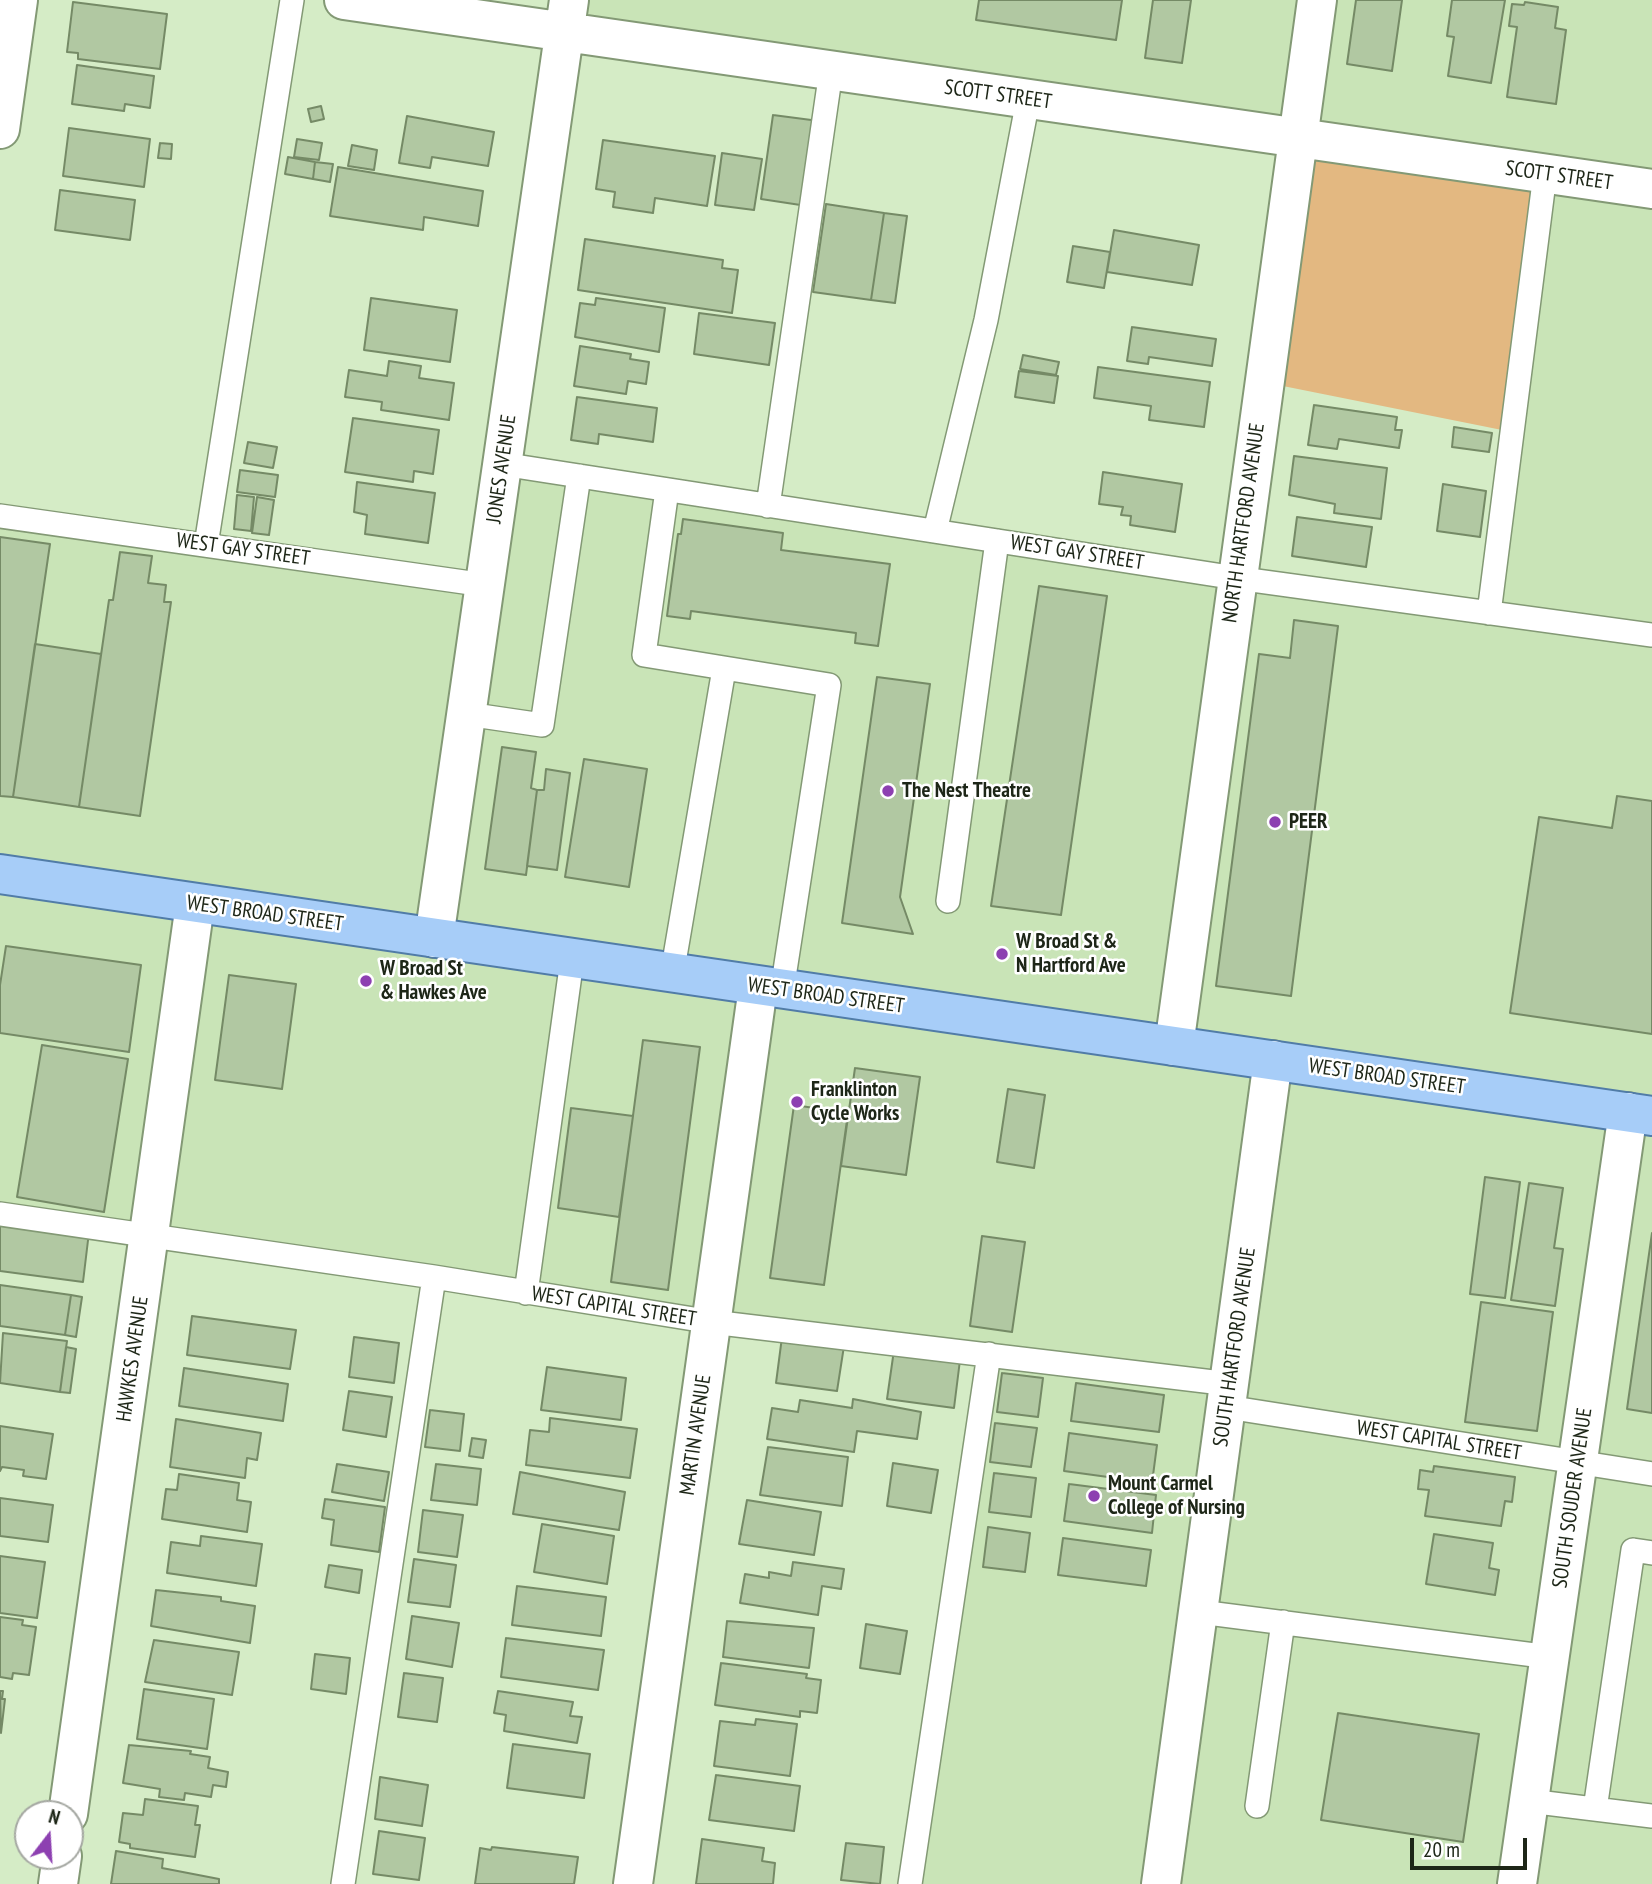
<!DOCTYPE html>
<style>
body{margin:0}
#map{position:relative;width:1652px;height:1884px;overflow:hidden;background:#d5ecc6;font-family:"PT Sans Narrow",sans-serif}
canvas{display:block}
.north{position:absolute;left:14px;top:1800px;width:70px;height:70px;box-sizing:border-box;background:#fff;border:2px solid #a5a8a2;border-radius:50%;rotate:17deg;font-size:19px;font-weight:700;line-height:28px;text-align:center;color:#1d2617}
.north::after{content:'';display:block;margin:auto;width:24px;height:32px;background:#8d40b1;clip-path:polygon(50% 0,100% 100%,50% 72%,0 100%)}
.scale{position:absolute;left:1410px;top:1838px;width:117px;height:32px;box-sizing:border-box;border:4px solid #1d2617;border-top:0;padding-left:9px;font-size:21px;line-height:24px;white-space:nowrap;color:#1d2617;-webkit-text-stroke:5px #fff;paint-order:stroke}
</style>
<div id="map">
<canvas width="1652" height="1884"></canvas>
<div class="north">N</div>
<div class="scale">20 m</div>
</div>
<script>
const c = document.querySelector('canvas').getContext('2d');
c.lineJoin = 'round';
function fill(path, color) { c.fillStyle = color; c.fill(path, 'evenodd'); }
const poly = rows => new Path2D(rows.map(r => 'M' + r).join(''));
function trace(path, color, width, dash) { c.strokeStyle = color; c.lineWidth = width; c.lineCap = dash ? 'butt' : 'round'; c.setLineDash(dash || []); c.stroke(path); }
function write(font, color, halo, rows, align = 'center') {
  c.font = font + ' "PT Sans Narrow",sans-serif'; c.lineWidth = 5; c.setLineDash([]); c.textBaseline = 'middle'; c.strokeStyle = halo; c.fillStyle = color; for (const [text, x, y, turn = 0] of rows) {
    c.save(); c.translate(x, y); c.rotate((+turn || 0) * Math.PI / 180); c.textAlign = isNaN(turn) ? turn : align; if (halo) c.strokeText(text, 0, 0); c.fillText(text, 0, 0); c.restore();
  }
}
fill(poly([
 [569,0,1652,0,1652,1884,910,1884,989,1354,0,1214,0,516,485,585,502,464,1488,613,1545,174,564,31]
]), '#c9e4b7');
fill(poly([
 [1296,139,1545,174,1512,432,1263,382]
]), '#e3b881');
const building = poly([
 [979,0,1122,0,1116,40,976,20,979,0],
 [1153,0,1191,0,1182,63,1145,58,1153,0],
 [1356,0,1402,0,1392,71,1347,64,1356,0],
 [1452,0,1505,0,1491,83,1448,76,1454,37,1447,36,1452,0],
 [73,2,167,14,160,69,78,59,78,53,67,52,73,2],
 [1525,2,1558,7,1555,28,1566,30,1556,104,1507,97,1517,27,1509,26,1512,4,1524,5,1525,2],
 [77,65,154,76,150,108,125,104,124,111,72,104,77,65],
 [321,106,324,119,311,122,308,109,321,106],
 [773,115,819,121,807,206,761,199,773,115],
 [407,116,494,132,488,166,432,157,430,168,399,163,407,116],
 [69,128,150,139,144,187,63,176,69,128],
 [297,139,322,143,319,160,294,157,297,139],
 [603,140,715,156,707,206,655,198,653,213,613,207,615,192,596,189,603,140],
 [160,143,172,144,171,159,158,158,160,143],
 [352,145,377,150,374,170,348,166,352,145],
 [722,153,762,159,754,210,715,205,722,153],
 [288,157,315,162,313,179,285,174,288,157],
 [315,162,333,164,330,182,313,179,315,162],
 [338,167,483,191,478,226,424,217,423,230,330,216,338,167],
 [60,190,135,200,130,240,55,230,60,190],
 [826,204,884,213,871,300,813,292,826,204],
 [884,213,907,216,895,303,871,300,884,213],
 [1114,230,1199,245,1192,285,1107,272,1114,230],
 [585,239,723,260,722,268,738,270,732,313,578,290,585,239],
 [1073,246,1110,252,1104,288,1067,282,1073,246],
 [371,298,457,310,450,362,364,350,371,298],
 [596,298,665,308,659,352,575,337,580,303,595,305,596,298],
 [699,313,775,323,769,365,694,354,699,313],
 [1132,327,1216,339,1212,366,1149,357,1148,364,1127,361,1132,327],
 [580,346,631,354,630,359,649,362,646,384,628,381,626,394,574,386,580,346],
 [1023,355,1059,362,1056,375,1020,369,1023,355],
 [389,361,421,366,419,378,454,383,449,420,381,410,382,402,345,397,349,370,387,376,389,361],
 [1098,367,1210,382,1204,427,1149,420,1151,406,1094,398,1098,367],
 [1019,371,1058,376,1054,403,1015,397,1019,371],
 [577,397,657,408,653,442,599,434,598,444,571,440,577,397],
 [1314,405,1397,417,1395,430,1402,430,1399,448,1339,439,1337,449,1308,445,1314,405],
 [353,418,439,430,433,474,414,471,413,482,345,472,353,418],
 [1454,427,1492,433,1489,452,1452,447,1454,427],
 [248,442,277,447,273,468,244,463,248,442],
 [1294,456,1387,468,1381,519,1334,513,1335,504,1289,495,1294,456],
 [240,470,278,475,275,497,237,492,240,470],
 [1103,472,1182,484,1175,532,1130,525,1131,516,1121,515,1123,507,1099,504,1103,472],
 [357,482,435,493,428,543,365,534,367,515,354,512,357,482],
 [1443,484,1486,491,1480,537,1437,531,1443,484],
 [237,495,254,497,251,531,234,529,237,495],
 [257,497,274,500,269,535,252,533,257,497],
 [1297,517,1372,527,1366,567,1292,556,1297,517],
 [683,519,783,533,781,550,890,564,878,646,855,643,856,633,691,611,690,619,667,616,678,534,681,534,683,519],
 [0,537,50,544,13,797,0,796,0,537],
 [120,552,152,556,148,583,166,585,164,602,171,602,140,816,79,807,109,600,113,600,120,552],
 [1039,586,1107,596,1061,915,991,906,1039,586],
 [1294,620,1338,626,1291,996,1216,986,1259,654,1290,658,1294,620],
 [35,644,101,654,79,807,13,797,35,644],
 [877,677,930,684,900,897,913,934,842,923,877,677],
 [502,747,536,752,531,788,537,790,526,875,485,869,502,747],
 [584,759,647,769,629,887,565,877,584,759],
 [546,769,570,773,557,870,527,866,537,790,544,790,546,769],
 [1617,796,1652,801,1652,1034,1510,1013,1539,817,1612,828,1617,796],
 [6,946,141,965,129,1052,0,1033,0,985,6,946],
 [229,975,296,984,282,1089,215,1080,229,975],
 [643,1040,700,1047,668,1290,611,1282,643,1040],
 [42,1045,128,1059,104,1212,17,1197,42,1045],
 [855,1068,920,1077,906,1175,841,1166,855,1068],
 [1008,1089,1045,1095,1034,1168,997,1162,1008,1089],
 [794,1105,848,1113,824,1285,770,1278,794,1105],
 [571,1108,633,1116,619,1217,558,1208,571,1108],
 [1485,1177,1520,1182,1505,1298,1470,1294,1485,1177],
 [1529,1183,1563,1188,1554,1248,1563,1249,1555,1306,1511,1300,1529,1183],
 [0,1219,89,1232,83,1282,0,1271,0,1219],
 [1652,1233,1652,1413,1627,1409,1652,1233],
 [982,1236,1025,1242,1012,1332,970,1326,982,1236],
 [0,1285,71,1295,65,1335,0,1326,0,1285],
 [71,1295,82,1297,76,1337,65,1335,71,1295],
 [1481,1302,1553,1312,1537,1431,1465,1422,1481,1302],
 [192,1316,296,1330,290,1369,187,1355,192,1316],
 [3,1333,67,1341,60,1392,0,1383,3,1333],
 [354,1337,399,1343,394,1383,349,1377,354,1337],
 [782,1337,844,1346,837,1391,776,1383,782,1337],
 [66,1347,76,1349,70,1393,60,1392,66,1347],
 [894,1350,960,1360,954,1408,887,1399,894,1350],
 [547,1367,626,1378,621,1420,541,1410,547,1367],
 [184,1368,288,1384,283,1421,179,1406,184,1368],
 [1002,1373,1043,1378,1038,1417,997,1412,1002,1373],
 [1076,1383,1164,1395,1159,1432,1071,1421,1076,1383],
 [349,1391,392,1397,386,1437,343,1430,349,1391],
 [853,1399,921,1412,917,1439,857,1431,854,1452,767,1439,772,1408,798,1412,800,1400,852,1408,853,1399],
 [430,1410,464,1414,460,1451,425,1447,430,1410],
 [550,1418,637,1429,630,1478,526,1465,530,1430,549,1432,550,1418],
 [176,1419,261,1433,257,1460,247,1458,245,1478,170,1467,176,1419],
 [995,1423,1037,1428,1031,1467,990,1462,995,1423],
 [0,1426,53,1434,46,1479,23,1476,24,1470,2,1467,0,1471,0,1426],
 [1069,1433,1157,1445,1152,1483,1064,1471,1069,1433],
 [472,1438,486,1440,483,1458,469,1456,472,1438],
 [768,1447,848,1457,842,1506,760,1495,768,1447],
 [893,1463,938,1470,931,1513,887,1506,893,1463],
 [337,1464,389,1472,384,1501,332,1492,337,1464],
 [436,1464,481,1469,477,1505,431,1500,436,1464],
 [1434,1466,1515,1477,1512,1502,1505,1501,1501,1526,1425,1516,1429,1490,1418,1489,1420,1470,1433,1472,1434,1466],
 [520,1472,625,1492,619,1530,513,1514,520,1472],
 [994,1473,1036,1478,1031,1517,989,1512,994,1473],
 [179,1474,239,1483,237,1500,251,1502,247,1532,162,1519,166,1489,177,1490,179,1474],
 [1069,1484,1156,1495,1152,1533,1064,1521,1069,1484],
 [0,1498,53,1505,48,1542,0,1536,0,1498],
 [325,1499,385,1507,379,1552,331,1545,334,1520,322,1518,325,1499],
 [747,1500,821,1512,814,1555,739,1544,747,1500],
 [423,1510,463,1515,457,1557,418,1552,423,1510],
 [542,1524,614,1536,607,1584,534,1572,542,1524],
 [988,1527,1030,1533,1025,1572,983,1567,988,1527],
 [1434,1534,1493,1543,1489,1568,1499,1570,1495,1595,1426,1584,1434,1534],
 [201,1536,262,1544,256,1586,167,1573,171,1542,200,1546,201,1536],
 [1063,1538,1151,1550,1146,1586,1058,1575,1063,1538],
 [0,1556,45,1562,37,1618,0,1613,0,1556],
 [414,1559,456,1565,450,1607,408,1602,414,1559],
 [793,1562,844,1569,841,1589,822,1586,818,1615,740,1603,745,1574,769,1578,769,1572,791,1576,793,1562],
 [329,1565,362,1570,359,1593,325,1587,329,1565],
 [517,1586,606,1597,601,1636,512,1625,517,1586],
 [156,1590,221,1597,221,1601,255,1606,250,1643,151,1626,156,1590],
 [412,1616,459,1623,452,1667,406,1659,412,1616],
 [0,1617,23,1620,22,1625,36,1627,29,1675,13,1673,12,1679,0,1677,0,1617],
 [727,1621,814,1628,809,1668,723,1657,727,1621],
 [866,1624,907,1631,900,1674,860,1668,866,1624],
 [506,1638,604,1650,598,1690,501,1677,506,1638],
 [154,1640,239,1652,232,1695,145,1682,154,1640],
 [315,1654,350,1658,346,1694,311,1689,315,1654],
 [721,1663,807,1674,806,1678,821,1680,817,1713,800,1711,800,1717,715,1705,721,1663],
 [404,1673,443,1678,437,1722,398,1717,404,1673],
 [144,1689,214,1699,207,1749,137,1739,144,1689],
 [0,1691,3,1691,2,1699,5,1699,1,1733,0,1691],
 [498,1691,573,1702,570,1716,582,1717,577,1743,504,1731,506,1715,494,1713,498,1691],
 [1338,1713,1479,1734,1463,1842,1321,1820,1338,1713],
 [756,1719,797,1724,790,1776,714,1766,720,1721,755,1725,756,1719],
 [513,1744,590,1754,584,1798,507,1788,513,1744],
 [129,1745,191,1751,190,1754,210,1757,208,1768,228,1772,226,1787,213,1785,211,1797,185,1793,184,1800,159,1797,160,1789,123,1783,129,1745],
 [716,1775,800,1786,794,1831,709,1820,716,1775],
 [380,1777,428,1785,422,1826,375,1819,380,1777],
 [145,1799,198,1806,195,1825,200,1825,195,1857,130,1848,130,1844,119,1842,123,1813,143,1815,145,1799],
 [379,1831,425,1838,419,1880,373,1874,379,1831],
 [702,1839,764,1848,762,1861,775,1863,773,1884,696,1884,702,1839],
 [846,1843,884,1847,880,1884,841,1880,846,1843],
 [492,1847,578,1857,574,1884,475,1884,480,1848,491,1850,492,1847],
 [116,1851,163,1859,162,1868,219,1879,219,1884,111,1884,116,1851]
]);
fill(building, '#b1c8a2');
trace(building, '#758a66', 2);
const lane = poly([
 [502,464,1236,578,1652,635],
 [667,490,644,655,829,685,782,990],
 [768,506,831,71],
 [0,516,485,585],
 [935,531,986,320,1028,100],
 [206,545,292,0],
 [1489,613,1545,174],
 [467,714,542,725,579,476],
 [948,901,997,541],
 [672,974,724,669],
 [0,1214,434,1277,712,1322,1230,1384],
 [526,1293,572,960],
 [1227,1407,1652,1474],
 [1200,1612,1550,1657],
 [1529,1801,1652,1816],
 [1257,1806,1283,1622],
 [1595,1809,1633,1550,1652,1553],
 [343,1884,434,1277],
 [910,1884,989,1354]
]);
const street = poly([
 [344,0,1652,189],
 [0,129,18,0],
 [434,938,569,0],
 [1174,1046,1317,0],
 [68,1814,195,904],
 [58,1884,62,1856],
 [633,1884,758,987],
 [1517,1884,1628,1112]
]);
const secondary = poly([
 [1161,1884,1273,1060]
]);
const primary = poly([
 [0,874,1652,1116]
]);
trace(lane, '#839975', 26);
trace(street, '#839975', 42);
trace(secondary, '#839975', 42);
trace(primary, '#517ca7', 42);
trace(lane, '#fff', 23);
trace(street, '#fff', 38);
trace(secondary, '#fff', 38);
trace(primary, '#a7cdf8', 38);
for (const [x, y, r, color] of [
 [888,791,7,"#8d40b1"],
 [1275,822,7,"#8d40b1"],
 [1002,954,7,"#8d40b1"],
 [366,981,7,"#8d40b1"],
 [797,1102,7,"#8d40b1"],
 [1094,1496,7,"#8d40b1"]
]) { const dot = new Path2D(); dot.arc(x, y, r, 0, 2 * Math.PI); c.fillStyle = color; c.fill(dot); trace(dot, '#fff', 2.5); }
write('21px', '#1d2617', '#fff', [
 ["SCOTT STREET",998,95,8],
 ["SCOTT STREET",1559,176,8],
 ["JONES AVENUE",502,469,-82],
 ["NORTH HARTFORD AVENUE",1244,523,-82],
 ["WEST GAY STREET",243,550,8],
 ["WEST GAY STREET",1077,553,9],
 ["WEST BROAD STREET",265,914,8],
 ["WEST BROAD STREET",826,996,8],
 ["WEST BROAD STREET",1387,1077,8],
 ["WEST CAPITAL STREET",614,1307,9],
 ["SOUTH HARTFORD AVENUE",1235,1347,-82],
 ["HAWKES AVENUE",133,1359,-82],
 ["MARTIN AVENUE",696,1435,-82],
 ["WEST CAPITAL STREET",1439,1441,9],
 ["SOUTH SOUDER AVENUE",1573,1498,-82]
]);
write('bold 21px', '#1d2617', '#fff', [
 ["The Nest Theatre",902,791],
 ["PEER",1289,822],
 ["W Broad St &",1016,942],
 ["N Hartford Ave",1016,966],
 ["W Broad St",380,969],
 ["& Hawkes Ave",380,993],
 ["Franklinton",811,1090],
 ["Cycle Works",811,1114],
 ["Mount Carmel",1108,1484],
 ["College of Nursing",1108,1508]
], 'left');
</script>
